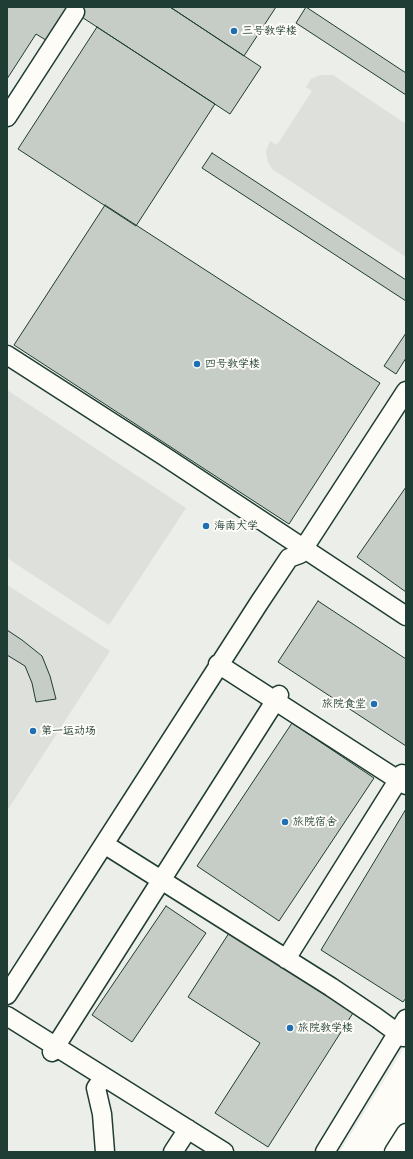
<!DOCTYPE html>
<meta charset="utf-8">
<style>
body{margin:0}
#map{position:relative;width:413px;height:1159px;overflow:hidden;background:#fdfcf7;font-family:"Patrick Hand",sans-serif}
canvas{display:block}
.frame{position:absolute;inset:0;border:8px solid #1f3d34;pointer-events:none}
</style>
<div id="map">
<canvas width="413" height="1159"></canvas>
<div class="frame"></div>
</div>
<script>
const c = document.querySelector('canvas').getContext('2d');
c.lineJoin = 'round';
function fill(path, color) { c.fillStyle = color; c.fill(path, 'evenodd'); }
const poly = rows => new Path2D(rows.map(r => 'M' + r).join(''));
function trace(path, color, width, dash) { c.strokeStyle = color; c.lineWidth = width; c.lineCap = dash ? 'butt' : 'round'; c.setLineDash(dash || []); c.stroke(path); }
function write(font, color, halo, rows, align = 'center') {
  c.font = font + ' "Patrick Hand","LXGW WenKai TC",sans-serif'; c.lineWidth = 4; c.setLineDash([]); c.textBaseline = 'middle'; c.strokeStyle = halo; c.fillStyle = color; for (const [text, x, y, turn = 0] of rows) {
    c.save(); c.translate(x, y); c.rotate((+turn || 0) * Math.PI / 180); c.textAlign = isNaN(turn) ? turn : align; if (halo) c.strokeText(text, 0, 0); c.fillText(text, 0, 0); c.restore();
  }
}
fill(poly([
 [7,7,406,7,406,1045,340,1152,7,1152]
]), '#eceee9');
fill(poly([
 [321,75,333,75,406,124,406,257,272,169,268,162,266,152,270,141,277,145,312,91,306,87,311,79],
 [7,390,186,508,109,625,7,558],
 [7,585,110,651,7,811]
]), '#dde0db');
const building = poly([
 [7,7,73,7,49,42,36,34,7,79,7,7],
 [73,7,170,7,261,67,230,114,71,10,73,7],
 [170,7,276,7,244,56,170,7],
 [306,7,406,73,406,95,296,23,306,7],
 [97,27,215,104,136,226,18,149,97,27],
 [212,153,406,280,406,301,202,168,212,153],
 [105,205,380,383,289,524,14,345,105,205],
 [406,333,406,358,396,374,384,366,406,333],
 [406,487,406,592,357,557,406,487],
 [318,601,406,659,406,746,278,662,318,601],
 [7,630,22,640,42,656,50,676,56,699,36,702,32,683,25,666,7,655,7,630],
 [292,723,374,778,279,921,197,866,292,723],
 [406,809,406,998,403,1002,321,950,406,809],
 [166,906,206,933,132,1042,92,1015,166,906],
 [229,933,353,1013,268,1147,215,1113,260,1043,188,997,229,933]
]);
fill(building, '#c6cdc7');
trace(building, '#1f3d34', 1);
const minor = poly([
 [7,117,75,12],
 [7,355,164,456,406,616],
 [218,664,406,785],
 [104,844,331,987,377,1018,403,1037],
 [286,959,402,774],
 [7,995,259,603,289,558,300,554,406,391],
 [7,1016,224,1152],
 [52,1052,279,695],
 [104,1077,96,1088,102,1114,105,1152],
 [173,1152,188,1129],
 [325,1152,406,1019],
 [394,1152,406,1133]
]);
trace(minor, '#1f3d34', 21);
trace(minor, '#fdfcf7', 18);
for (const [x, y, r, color] of [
 [234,31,4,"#1f6fb2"],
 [197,364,4,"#1f6fb2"],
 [206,526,4,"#1f6fb2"],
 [374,704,4,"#1f6fb2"],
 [33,731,4,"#1f6fb2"],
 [285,822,4,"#1f6fb2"],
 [290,1028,4,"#1f6fb2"]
]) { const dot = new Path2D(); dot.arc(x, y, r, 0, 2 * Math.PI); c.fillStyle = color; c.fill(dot); trace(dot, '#fdfcf7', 1.5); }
write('11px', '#1f3d34', '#fdfcf7', [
 ["三号教学楼",242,31],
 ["四号教学楼",205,364],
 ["海南大学",214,526],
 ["旅院食堂",366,704,"right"],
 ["第一运动场",41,731],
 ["旅院宿舍",293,822],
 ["旅院教学楼",298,1028]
], 'left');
</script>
